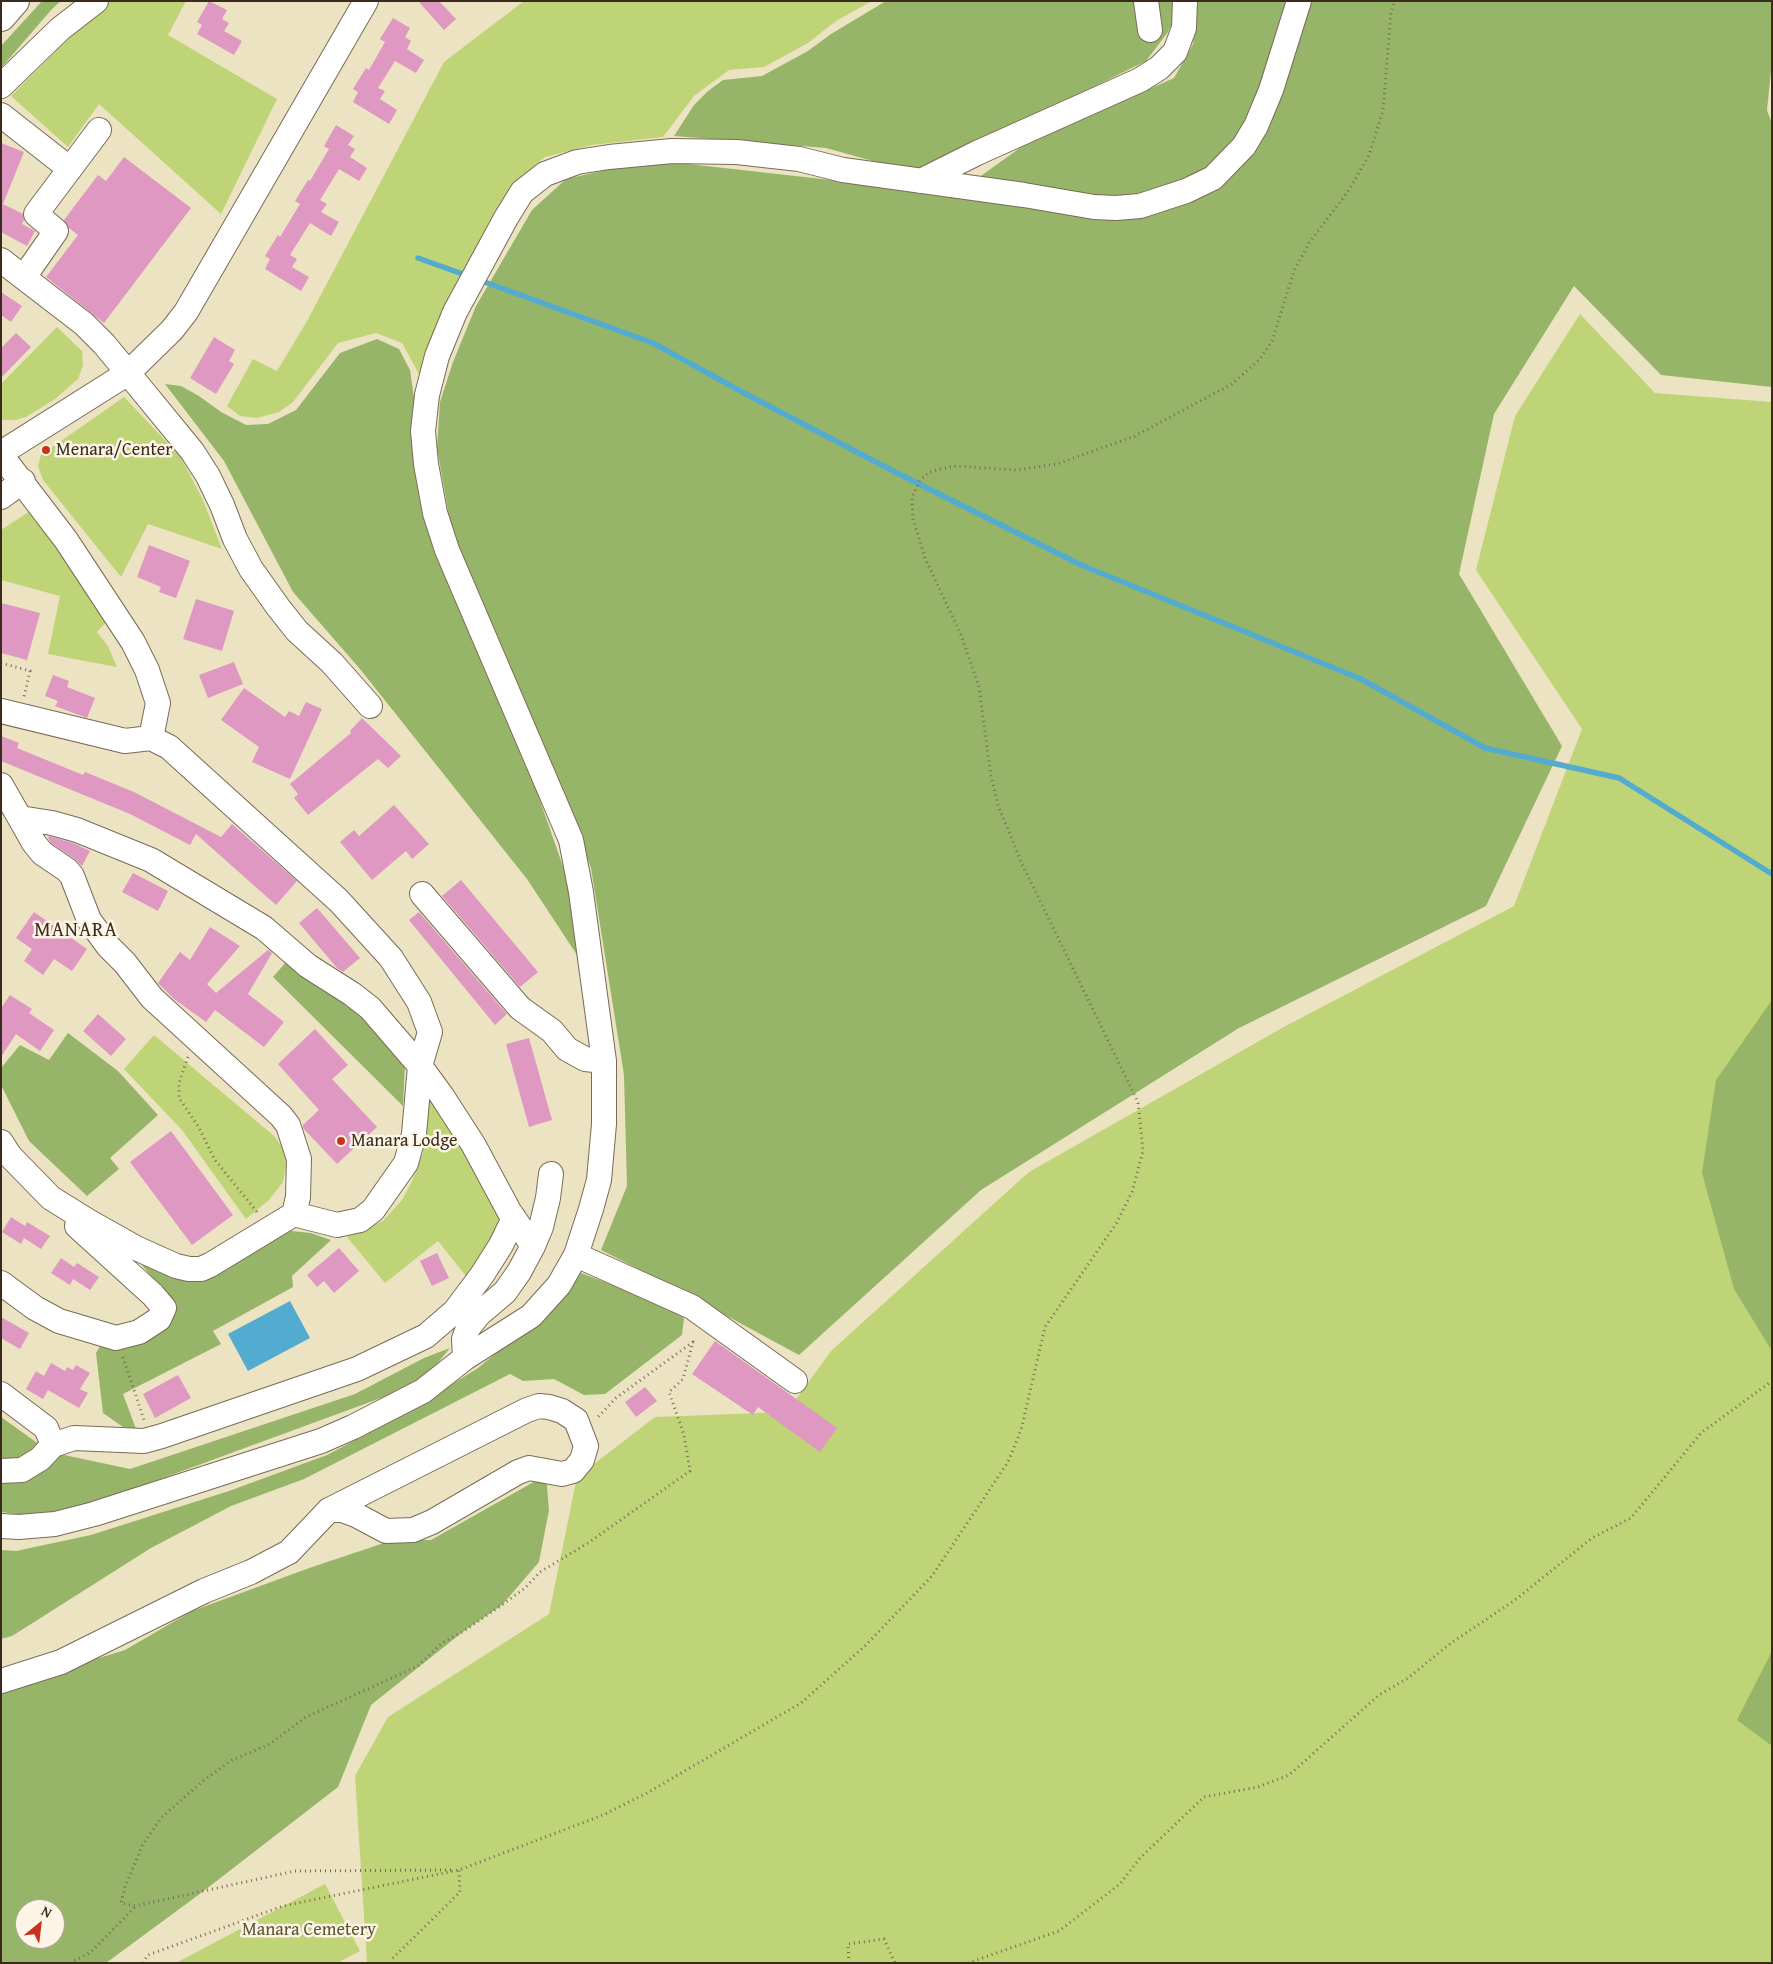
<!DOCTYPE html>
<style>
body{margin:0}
#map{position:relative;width:1773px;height:1964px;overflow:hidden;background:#ece3c2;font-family:"Gentium Book Plus",serif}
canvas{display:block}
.frame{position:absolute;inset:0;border:2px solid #3b2a1e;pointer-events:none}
.north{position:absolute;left:15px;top:1899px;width:50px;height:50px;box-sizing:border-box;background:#fcf5e5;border:1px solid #afa495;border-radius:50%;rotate:29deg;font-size:14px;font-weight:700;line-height:20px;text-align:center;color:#3b2a1e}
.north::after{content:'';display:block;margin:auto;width:18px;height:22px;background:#c8321e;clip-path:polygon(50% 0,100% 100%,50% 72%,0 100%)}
</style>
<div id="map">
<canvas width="1773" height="1964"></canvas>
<div class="frame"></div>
<div class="north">N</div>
</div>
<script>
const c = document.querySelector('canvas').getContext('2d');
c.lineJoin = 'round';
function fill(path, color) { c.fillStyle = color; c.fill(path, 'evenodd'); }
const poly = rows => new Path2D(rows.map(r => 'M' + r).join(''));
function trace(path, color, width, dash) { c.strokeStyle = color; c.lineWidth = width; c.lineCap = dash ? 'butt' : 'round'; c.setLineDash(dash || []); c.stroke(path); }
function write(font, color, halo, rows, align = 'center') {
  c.font = font + ' "Gentium Book Plus",serif'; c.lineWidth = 5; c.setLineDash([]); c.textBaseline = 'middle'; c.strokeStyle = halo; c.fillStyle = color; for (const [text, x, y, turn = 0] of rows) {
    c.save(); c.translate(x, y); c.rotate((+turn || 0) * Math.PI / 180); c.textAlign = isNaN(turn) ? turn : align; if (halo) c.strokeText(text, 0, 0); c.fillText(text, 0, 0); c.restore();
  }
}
fill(poly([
 [109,1,186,1,168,35,277,99,221,214,99,104,68,147,11,96,74,33],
 [524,1,872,1,836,21,808,43,764,67,729,70,694,96,663,137,592,145,545,157,514,183,481,237,439,322,420,376,402,343,376,333,338,343,293,402,279,412,257,418,240,416,227,406,253,359,277,371,307,321,444,62],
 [1580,314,1655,393,1772,402,1772,1963,367,1963,355,1776,388,1717,549,1614,577,1477,655,1417,787,1412,831,1351,1029,1172,1282,1028,1514,906,1582,729,1476,570,1515,416],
 [57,327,82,351,83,365,78,379,55,399,26,417,15,420,1,420,1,384],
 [124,397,180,456,203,500,222,549,148,524,121,577,43,480,38,466,41,455],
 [30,511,111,617,97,632,108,646,117,667,48,654,60,596,1,580,1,530],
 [154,1035,274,1136,285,1151,286,1166,283,1182,269,1200,246,1219,182,1130,124,1069],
 [428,1092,452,1121,504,1222,466,1276,438,1241,385,1283,347,1237,383,1221,402,1200,412,1181,423,1153,422,1101],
 [325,1884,360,1951,337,1963,176,1963]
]), '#bfd377');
fill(poly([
 [42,1,61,1,52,9,1,68,1,46],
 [886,1,1178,1,1178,10,1168,32,1146,61,935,165,912,172,826,148,674,136,694,105,708,91,723,80,762,76,808,51,831,34],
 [1197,1,1772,1,1772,61,1767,110,1772,124,1772,387,1661,375,1574,286,1494,414,1459,574,1562,746,1486,906,1239,1028,981,1190,799,1355,666,1283,601,1250,627,1186,624,1075,591,868,564,796,456,556,437,448,440,402,453,362,476,306,532,210,566,179,615,168,679,163,849,182,978,178,1024,145,1174,78,1193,44],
 [377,339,399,349,410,370,414,398,414,452,508,709,566,875,577,955,527,879,360,669,293,592,224,461,165,384,181,386,199,396,221,412,246,425,268,424,296,410,340,353],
 [287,961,378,1026,405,1064,403,1106,273,977],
 [1772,1000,1772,1351,1734,1289,1702,1173,1716,1080],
 [68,1033,118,1071,158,1115,110,1158,119,1169,87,1196,29,1141,1,1085,1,1068,20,1045,49,1060],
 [291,1231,311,1233,331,1240,292,1276,293,1287,213,1331,221,1344,123,1394,136,1429,123,1427,103,1413,96,1353,104,1340,175,1306,129,1249,189,1277,213,1277,277,1236],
 [581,1273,654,1301,684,1318,682,1335,605,1394,584,1395,554,1379,523,1381,510,1374,304,1479,231,1506,151,1548,12,1636,1,1639,1,1550,16,1551,91,1535,229,1491,327,1455,403,1415,478,1368,528,1327],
 [450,1348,432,1370,400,1391,136,1488,61,1514,16,1514,1,1512,1,1417,50,1452,130,1469,355,1394,424,1358],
 [546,1475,549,1510,539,1562,502,1605,464,1631,371,1705,338,1787,201,1893,106,1963,1,1963,1,1688,125,1650,192,1611,312,1567,396,1539,431,1540],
 [25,1909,55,1909,55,1939,25,1939],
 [1772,1651,1772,1746,1737,1720]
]), '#97b568');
fill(poly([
 [290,1301,310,1338,248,1371,228,1334]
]), '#53acd0');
trace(poly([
 [418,258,468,276],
 [479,280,653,343,746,394,895,472,1081,565,1361,679,1485,748,1619,778,1772,874]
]), '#53acd0', 5.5);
fill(poly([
 [209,1,227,10,222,19,229,23,224,31,242,41,234,55,197,34,202,25,197,22],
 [418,1,439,1,456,19,444,30],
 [393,18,410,28,405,37,411,41,407,49,424,60,416,73,395,61,378,88,385,91,380,99,397,110,389,124,353,102,358,92,353,89,366,68,369,70,385,42,380,39],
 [336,125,354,136,348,145,355,149,350,157,367,168,359,181,339,169,320,200,327,204,321,212,339,222,331,236,310,223,290,255,297,259,292,267,309,277,301,291,265,269,270,259,265,256,278,235,280,237,300,204,295,201,308,180,310,181,329,149,324,146],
 [1,143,24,152,3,204,23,214,24,220,22,224,35,231,27,246,1,232],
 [124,157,191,208,104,323,46,277,78,235,69,228,64,220,98,175,106,181],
 [1,292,22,306,11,322,1,315],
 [16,333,31,347,1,378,1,348],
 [214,337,235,350,229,361,234,364,216,394,190,378],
 [149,545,190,561,176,598,159,592,161,587,137,577],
 [196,599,234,611,222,651,183,639],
 [1,603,40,613,27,660,1,653],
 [234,662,243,684,208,698,199,675],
 [53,675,69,681,67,687,95,698,87,718,55,706,58,701,45,696],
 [244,688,285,717,289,711,299,716,306,702,322,709,290,779,252,762,259,747,221,720],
 [362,718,401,756,388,768,378,759,308,815,294,798,298,794,290,784,351,733,350,731],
 [1,736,19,743,17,748,83,775,85,772,134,792,221,837,232,824,297,881,276,905,196,834,190,845,130,814,1,761],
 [394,805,429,844,412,859,406,851,372,880,340,842,354,830,359,836],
 [49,836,73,843,90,851,82,866,75,859,51,843,48,838],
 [133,873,168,891,158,911,122,892],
 [461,880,538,972,520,987,442,896],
 [317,908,360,958,343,972,337,968,299,923],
 [34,912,87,949,72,971,54,959,43,975,24,961,32,949,16,938],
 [419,912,507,1014,495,1025,409,920],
 [210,927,240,946,207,984,216,993,268,950,272,953,248,994,284,1022,264,1047,215,1010,206,1022,174,999,158,983,180,952,190,960],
 [10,995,32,1009,29,1013,54,1030,40,1051,16,1034,1,1057,1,1008],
 [98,1014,126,1039,111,1056,83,1031],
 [315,1029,348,1065,332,1079,377,1127,337,1164,303,1128,303,1125,319,1110,278,1064],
 [529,1038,552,1120,529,1127,506,1044],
 [171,1131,233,1215,192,1245,130,1162],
 [11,1217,25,1226,27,1222,50,1236,41,1249,24,1238,21,1244,2,1232],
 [339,1248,359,1271,334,1293,324,1281,317,1287,307,1275],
 [437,1253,449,1278,432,1286,420,1261],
 [61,1258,74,1267,77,1263,99,1277,90,1290,73,1279,70,1285,51,1273],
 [1,1317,29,1333,20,1349,1,1338],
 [715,1341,837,1428,820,1452,758,1407,753,1415,692,1374],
 [51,1363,65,1371,67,1367,73,1370,76,1365,90,1373,80,1389,88,1393,79,1408,48,1390,43,1399,26,1389,36,1371,44,1376],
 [178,1375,191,1398,155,1418,143,1394],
 [645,1387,657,1401,636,1417,625,1402]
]), '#df98c2');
const minor = poly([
 [1146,1,1150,30],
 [1,86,60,29,96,1],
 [1,115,70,169],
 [921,181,977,153,1140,80,1159,68,1175,52,1184,28,1185,1],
 [1,260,84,324,104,344,128,373,192,451,208,476,222,505,235,539,251,569,278,607,297,631,332,663,370,706],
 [24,277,56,231,36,214,99,130],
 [1,453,128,373,172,330,186,312,366,1],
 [1,455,66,540,133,642,147,670,158,703,151,738,169,747,339,901,391,958,419,1002,430,1032,420,1066,414,1134,406,1163,373,1210,360,1220,337,1225,294,1214],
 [1,497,23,481],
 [1,711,125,741,151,738],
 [1,785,34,843,42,853,67,870,72,876,89,920,108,946,125,963,152,998,281,1116,288,1125,299,1159,298,1197,294,1214,210,1265,201,1269,189,1269,176,1266,136,1248,88,1221,51,1198,10,1156,1,1142],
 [20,818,52,823,77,830,151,860,264,928,308,966,352,994,370,1008,420,1066,442,1096,473,1144,509,1211,533,1246],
 [422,894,520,1008,552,1031,567,1049,585,1059,604,1061],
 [576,1255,692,1307,795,1381],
 [1,1283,35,1308,59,1321,116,1338,139,1332,159,1319,164,1308,153,1295,77,1226],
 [465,1358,464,1339,468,1328,479,1314,505,1292,519,1272,533,1246,541,1227,548,1198,551,1174],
 [1,1394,46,1428,53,1445],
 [539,1406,549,1407,562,1411,576,1420,586,1446,582,1460,573,1471,562,1474,529,1468,518,1472,432,1522,413,1530,386,1531,356,1515,342,1510,329,1510,527,1410,539,1406],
 [1,1471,22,1470,40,1459,53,1445,74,1438,144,1441,162,1436,357,1369,426,1336,455,1311,482,1275,501,1245,514,1218],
 [1,1526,19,1527,55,1524,94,1514,321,1441,353,1427,423,1391,465,1358,531,1316,559,1285,576,1255,591,1209,599,1180,604,1124,604,1061,581,892,571,840,447,550,435,513,426,464,423,431,427,395,437,356,455,312,506,218,522,192,545,174,577,162,609,157,672,151,737,152,799,159,843,170,1024,195,1094,207,1116,208,1140,206,1186,191,1213,178,1244,146,1256,126,1271,90,1299,1],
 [1,1681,61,1662,204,1591,251,1572,289,1552,329,1510]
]);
const major = poly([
 [1,17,15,1]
]);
trace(minor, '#796b57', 26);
trace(major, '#796b57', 30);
trace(poly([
 [1,663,30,671,24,697],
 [188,1057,179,1083,179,1098,198,1126,215,1160,257,1212],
 [123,1357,144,1420],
 [451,1870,295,1871,135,1906,121,1903,125,1887,142,1846,161,1818,203,1781,230,1761,270,1744,306,1717,418,1666,442,1643,464,1631,502,1605,525,1588,540,1572,588,1543,690,1471,684,1435,669,1392,683,1379,693,1342,616,1398,597,1418],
 [70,1963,91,1952,135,1907],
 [143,1963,148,1955,283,1906,459,1870,603,1815,647,1793,801,1703,866,1645,932,1576,1008,1462,1021,1430,1045,1327,1116,1224,1132,1192,1143,1151,1138,1102,1022,864,998,805,991,776,979,687,961,635,925,558,913,519,912,497,920,480,929,472,953,466,1017,470,1057,464,1135,436,1232,384,1260,359,1272,341,1294,271,1309,243,1349,190,1369,155,1383,111,1391,12,1395,1],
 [392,1963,392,1959,460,1892,459,1870],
 [849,1963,848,1944,884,1939,895,1963],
 [968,1963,1059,1931,1120,1884,1140,1858,1204,1797,1258,1787,1289,1775,1379,1695,1408,1678,1451,1643,1515,1600,1592,1538,1631,1518,1701,1433,1772,1381]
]), '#796b57', 3, [1, 4]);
trace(minor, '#fff', 24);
trace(major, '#fff', 28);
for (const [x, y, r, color] of [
 [46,450,5,"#c8321e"],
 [341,1141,5,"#c8321e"]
]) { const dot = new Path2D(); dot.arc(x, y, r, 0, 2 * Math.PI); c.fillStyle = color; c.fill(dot); trace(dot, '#fcf5e5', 2); }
write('18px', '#3b2a1e', '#fcf5e5', [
 ["Menara/Center",56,450],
 ["Manara Lodge",351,1141]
], 'left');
write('18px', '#5c5434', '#fcf5e5', [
 ["Manara Cemetery",309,1930]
]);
c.letterSpacing = '1px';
write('20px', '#3b2a1e', '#fcf5e5', [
 ["MANARA",76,931]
]);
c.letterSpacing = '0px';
</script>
